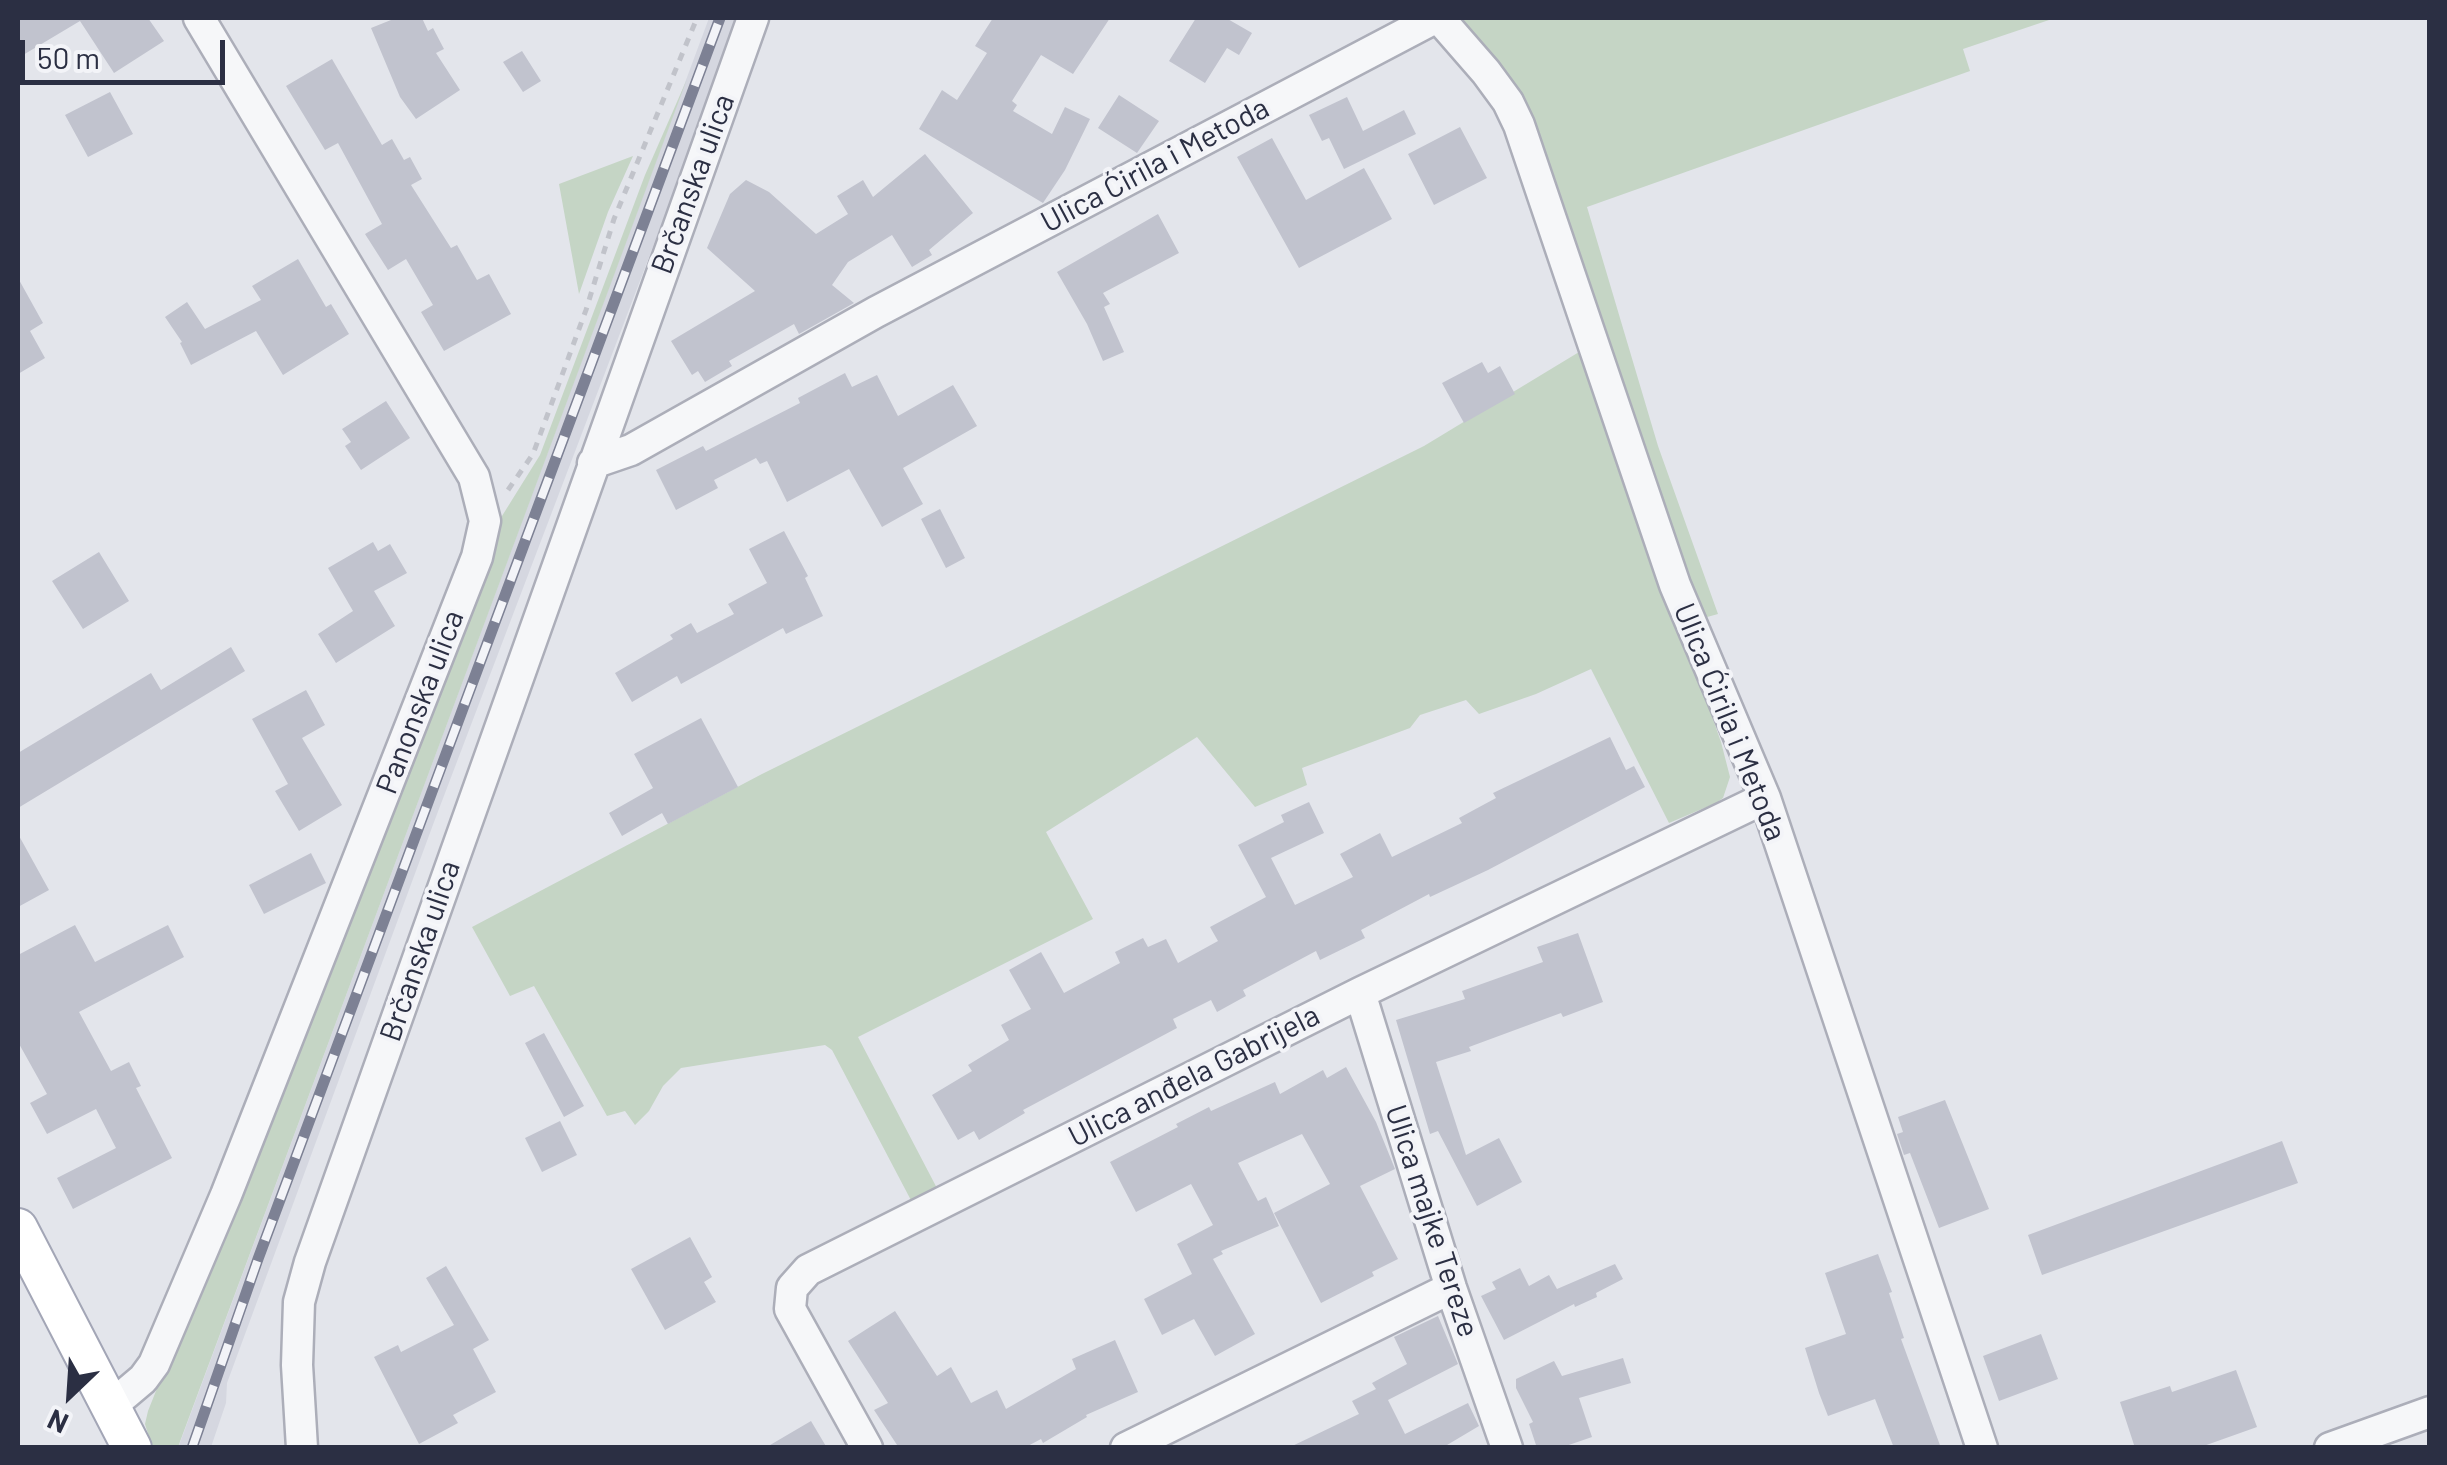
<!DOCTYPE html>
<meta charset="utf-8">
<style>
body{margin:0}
#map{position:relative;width:2447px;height:1465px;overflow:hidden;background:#e3e5eb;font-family:Barlow,sans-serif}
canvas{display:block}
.frame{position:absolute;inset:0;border:20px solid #2b2f43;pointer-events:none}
.north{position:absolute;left:20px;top:1345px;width:100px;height:100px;-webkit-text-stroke:8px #f3f4f8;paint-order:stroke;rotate:205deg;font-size:28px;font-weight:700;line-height:40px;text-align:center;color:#2b2f43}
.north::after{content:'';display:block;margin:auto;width:35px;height:45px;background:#2b2f43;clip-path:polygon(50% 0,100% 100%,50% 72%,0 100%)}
.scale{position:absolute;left:20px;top:40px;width:205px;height:45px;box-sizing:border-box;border:5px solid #2b2f43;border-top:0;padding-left:12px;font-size:30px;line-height:35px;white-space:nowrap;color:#2b2f43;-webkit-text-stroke:8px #f3f4f8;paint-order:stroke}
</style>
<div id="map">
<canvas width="2447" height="1465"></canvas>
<div class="frame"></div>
<div class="north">N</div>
<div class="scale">50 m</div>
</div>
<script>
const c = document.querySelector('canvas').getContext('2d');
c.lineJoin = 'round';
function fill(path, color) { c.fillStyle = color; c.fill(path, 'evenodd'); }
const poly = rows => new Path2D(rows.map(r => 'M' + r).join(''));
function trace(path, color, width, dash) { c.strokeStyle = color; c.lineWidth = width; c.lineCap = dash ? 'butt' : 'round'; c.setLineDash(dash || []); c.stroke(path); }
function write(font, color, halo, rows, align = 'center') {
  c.font = font + ' Barlow,sans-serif'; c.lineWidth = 8; c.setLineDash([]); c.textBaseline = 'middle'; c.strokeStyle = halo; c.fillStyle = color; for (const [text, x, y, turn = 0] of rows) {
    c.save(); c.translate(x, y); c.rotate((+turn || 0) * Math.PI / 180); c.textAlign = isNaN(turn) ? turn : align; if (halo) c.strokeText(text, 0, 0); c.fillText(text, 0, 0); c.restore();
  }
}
fill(poly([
 [709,18,740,18,434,822,227,1383,226,1403,211,1447,178,1448]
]), '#d5d7e0');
fill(poly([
 [1453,18,2055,18,1963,49,1970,71,1587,207,1658,446,1718,614,1700,619,1615,377,1584,270,1557,197],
 [687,79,178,1447,152,1447,145,1424,148,1411,490,552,502,516,540,455,645,175],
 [633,156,608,212,579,294,559,184],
 [1584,349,1721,742,1730,777,1723,798,1716,803,1669,823,1591,669,1536,694,1479,714,1466,700,1420,715,1410,728,1302,768,1307,785,1255,807,1197,737,1046,832,1093,919,858,1037,940,1194,914,1206,832,1050,825,1045,681,1068,663,1086,649,1111,635,1125,625,1111,607,1116,534,986,510,996,472,927,762,774,1424,446]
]), '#c5d5c5');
fill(poly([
 [18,18,148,18,164,41,114,73,80,21,18,58],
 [396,18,422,18,428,31,433,28,444,49,436,53,460,90,416,119,400,97,371,28],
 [993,18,1110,18,1073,74,1041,55,1012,101,1017,105,1013,111,1052,134,1065,107,1090,119,1065,170,1043,203,919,129,942,90,957,100,987,53,975,46],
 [1196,18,1226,18,1252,33,1239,55,1227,48,1205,83,1169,61],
 [522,51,541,81,523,92,503,62],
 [332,59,382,145,392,139,404,160,410,157,422,179,411,185,451,248,457,245,477,280,489,274,511,314,444,351,421,312,433,305,406,259,388,270,365,234,382,224,338,143,325,150,286,86],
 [110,92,133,134,88,157,65,115],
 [1119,95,1159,121,1137,153,1098,128],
 [1347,97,1363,131,1404,110,1416,134,1344,169,1329,138,1322,141,1309,115],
 [1460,127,1487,178,1434,205,1408,154],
 [1272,138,1306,200,1364,168,1392,219,1299,268,1237,157],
 [925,154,973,213,929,250,932,255,912,267,892,235,848,262,832,285,854,303,799,334,794,324,729,361,732,366,705,382,698,371,692,375,671,341,755,291,707,248,730,194,746,180,769,192,816,234,848,214,837,196,863,180,873,197],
 [1158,214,1179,253,1103,293,1110,304,1104,307,1124,352,1103,361,1087,324,1057,272],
 [298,259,326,307,331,304,349,334,283,375,256,331,191,365,180,343,182,342,165,317,187,302,205,329,261,300,252,286],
 [18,278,43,323,30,331,45,358,18,374],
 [1482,362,1488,373,1500,366,1515,394,1464,423,1442,383],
 [845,373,852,387,877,375,898,416,953,385,977,426,903,468,923,504,882,527,849,469,787,502,767,461,760,464,756,458,714,480,718,488,676,510,656,470,703,446,706,451,800,403,798,398],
 [386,401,410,438,361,470,345,446,351,442,342,429],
 [940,509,965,558,946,568,921,519],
 [784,531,808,576,805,578,823,616,786,634,783,628,681,684,677,676,632,702,615,673,673,639,670,635,691,623,697,633,734,614,728,604,767,583,749,549],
 [373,542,378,551,390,544,407,573,374,591,395,626,336,663,318,634,353,611,328,568],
 [99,552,129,601,83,629,52,581],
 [231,647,245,671,18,808,18,753,151,673,161,690],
 [306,690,325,725,302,738,342,805,299,831,275,791,288,784,252,719],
 [701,718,738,787,668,824,662,813,622,836,609,813,653,788,634,754],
 [1610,737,1626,770,1634,766,1645,787,1488,870,1430,897,1429,894,1361,930,1365,938,1320,960,1316,951,1243,990,1246,996,1217,1012,1211,1000,1173,1019,1177,1028,1023,1110,1025,1113,979,1140,974,1131,958,1140,932,1095,972,1071,968,1065,1009,1040,1001,1025,1031,1009,1009,970,1041,952,1064,993,1120,963,1115,952,1143,938,1148,947,1166,939,1178,963,1218,941,1210,927,1266,897,1238,845,1284,822,1281,815,1309,802,1324,833,1271,858,1295,905,1353,877,1340,854,1380,833,1392,857,1462,823,1459,818,1496,798,1493,793],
 [18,834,49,890,18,907],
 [311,853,326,883,264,914,249,885],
 [75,925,95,962,168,925,184,957,79,1012,111,1071,129,1062,141,1086,136,1088,172,1158,73,1209,57,1178,116,1148,96,1109,47,1134,30,1103,47,1094,18,1042,18,955],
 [1578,933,1603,1002,1563,1017,1561,1013,1469,1047,1471,1051,1436,1062,1466,1155,1499,1138,1522,1182,1477,1206,1438,1131,1430,1134,1396,1020,1465,999,1462,991,1543,962,1537,947],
 [544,1033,584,1106,564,1117,525,1043],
 [1346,1067,1376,1122,1395,1169,1360,1186,1398,1259,1372,1272,1374,1276,1321,1303,1274,1213,1330,1184,1302,1134,1238,1163,1258,1201,1266,1197,1279,1226,1221,1251,1223,1254,1213,1259,1255,1334,1215,1356,1194,1319,1162,1335,1144,1299,1192,1274,1177,1244,1213,1225,1191,1184,1136,1212,1110,1162,1178,1127,1176,1124,1209,1107,1211,1111,1275,1082,1280,1094,1323,1070,1327,1078],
 [1945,1100,1989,1209,1939,1228,1910,1153,1904,1155,1897,1134,1903,1132,1898,1117],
 [560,1121,577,1155,542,1172,525,1138],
 [2282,1141,2298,1183,2042,1275,2028,1235],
 [690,1237,712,1277,704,1282,716,1302,665,1330,631,1269],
 [1878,1254,1892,1292,1889,1293,1904,1338,1901,1339,1941,1448,1894,1448,1875,1399,1828,1416,1819,1393,1805,1348,1846,1334,1825,1273],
 [1615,1264,1623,1279,1596,1293,1597,1297,1575,1307,1574,1304,1504,1340,1481,1296,1496,1289,1492,1282,1520,1268,1529,1286,1549,1275,1557,1289],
 [446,1266,489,1340,473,1349,496,1392,453,1415,458,1423,419,1444,374,1357,398,1345,401,1352,454,1325,426,1278],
 [895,1311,937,1376,951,1367,971,1403,997,1390,1006,1409,1076,1369,1072,1359,1115,1340,1138,1392,1086,1415,1087,1417,1043,1443,1041,1439,1024,1448,899,1448,874,1410,888,1403,848,1341],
 [1438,1316,1458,1364,1388,1400,1405,1434,1468,1403,1479,1426,1442,1448,1288,1448,1359,1414,1352,1401,1376,1389,1372,1383,1407,1364,1394,1337],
 [2041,1334,2058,1379,1999,1401,1983,1356],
 [1623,1358,1631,1383,1579,1398,1592,1437,1560,1448,1537,1448,1529,1424,1533,1422,1516,1388,1516,1379,1554,1361,1562,1376],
 [2236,1370,2257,1427,2198,1448,2135,1448,2120,1402,2170,1386,2172,1392],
 [811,1421,827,1448,765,1448]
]), '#c1c3ce');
const minor = poly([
 [1439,18,1486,72,1508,102,1519,125,1675,585,1765,798,1982,1448],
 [593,463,631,450,876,312,1435,18],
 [1360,993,1451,1288,1507,1448],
 [111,1406,143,1379,154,1364,226,1195,477,557,485,521,474,477,199,18],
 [302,1448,297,1365,299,1302,310,1262,753,18],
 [867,1448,790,1309,792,1288,808,1270,1360,993,1765,798],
 [1126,1448,1451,1288],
 [2330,1448,2430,1412]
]);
const major = poly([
 [18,1228,132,1448]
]);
trace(minor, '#acaeb9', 35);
trace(major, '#a3a6b6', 42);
trace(poly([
 [508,490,533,454,586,310,614,219,697,18]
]), '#c1c3ca', 5, [8, 8]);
trace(minor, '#f6f7f9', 30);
trace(major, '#fff', 38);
const rail = poly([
 [192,1448,258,1259,720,18]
]);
trace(rail, '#7d8194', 11);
trace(rail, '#f3f4f8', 8, [22]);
write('30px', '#2b2f43', '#f3f4f8', [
 ["Ulica Ćirila i Metoda",1155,165,-28],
 ["Brčanska ulica",693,184,-70],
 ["Panonska ulica",420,702,-69],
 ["Ulica Ćirila i Metoda",1730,722,68],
 ["Brčanska ulica",420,951,-71],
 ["Ulica anđela Gabrijela",1194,1076,-27],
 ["Ulica majke Tereze",1432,1221,72]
]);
</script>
